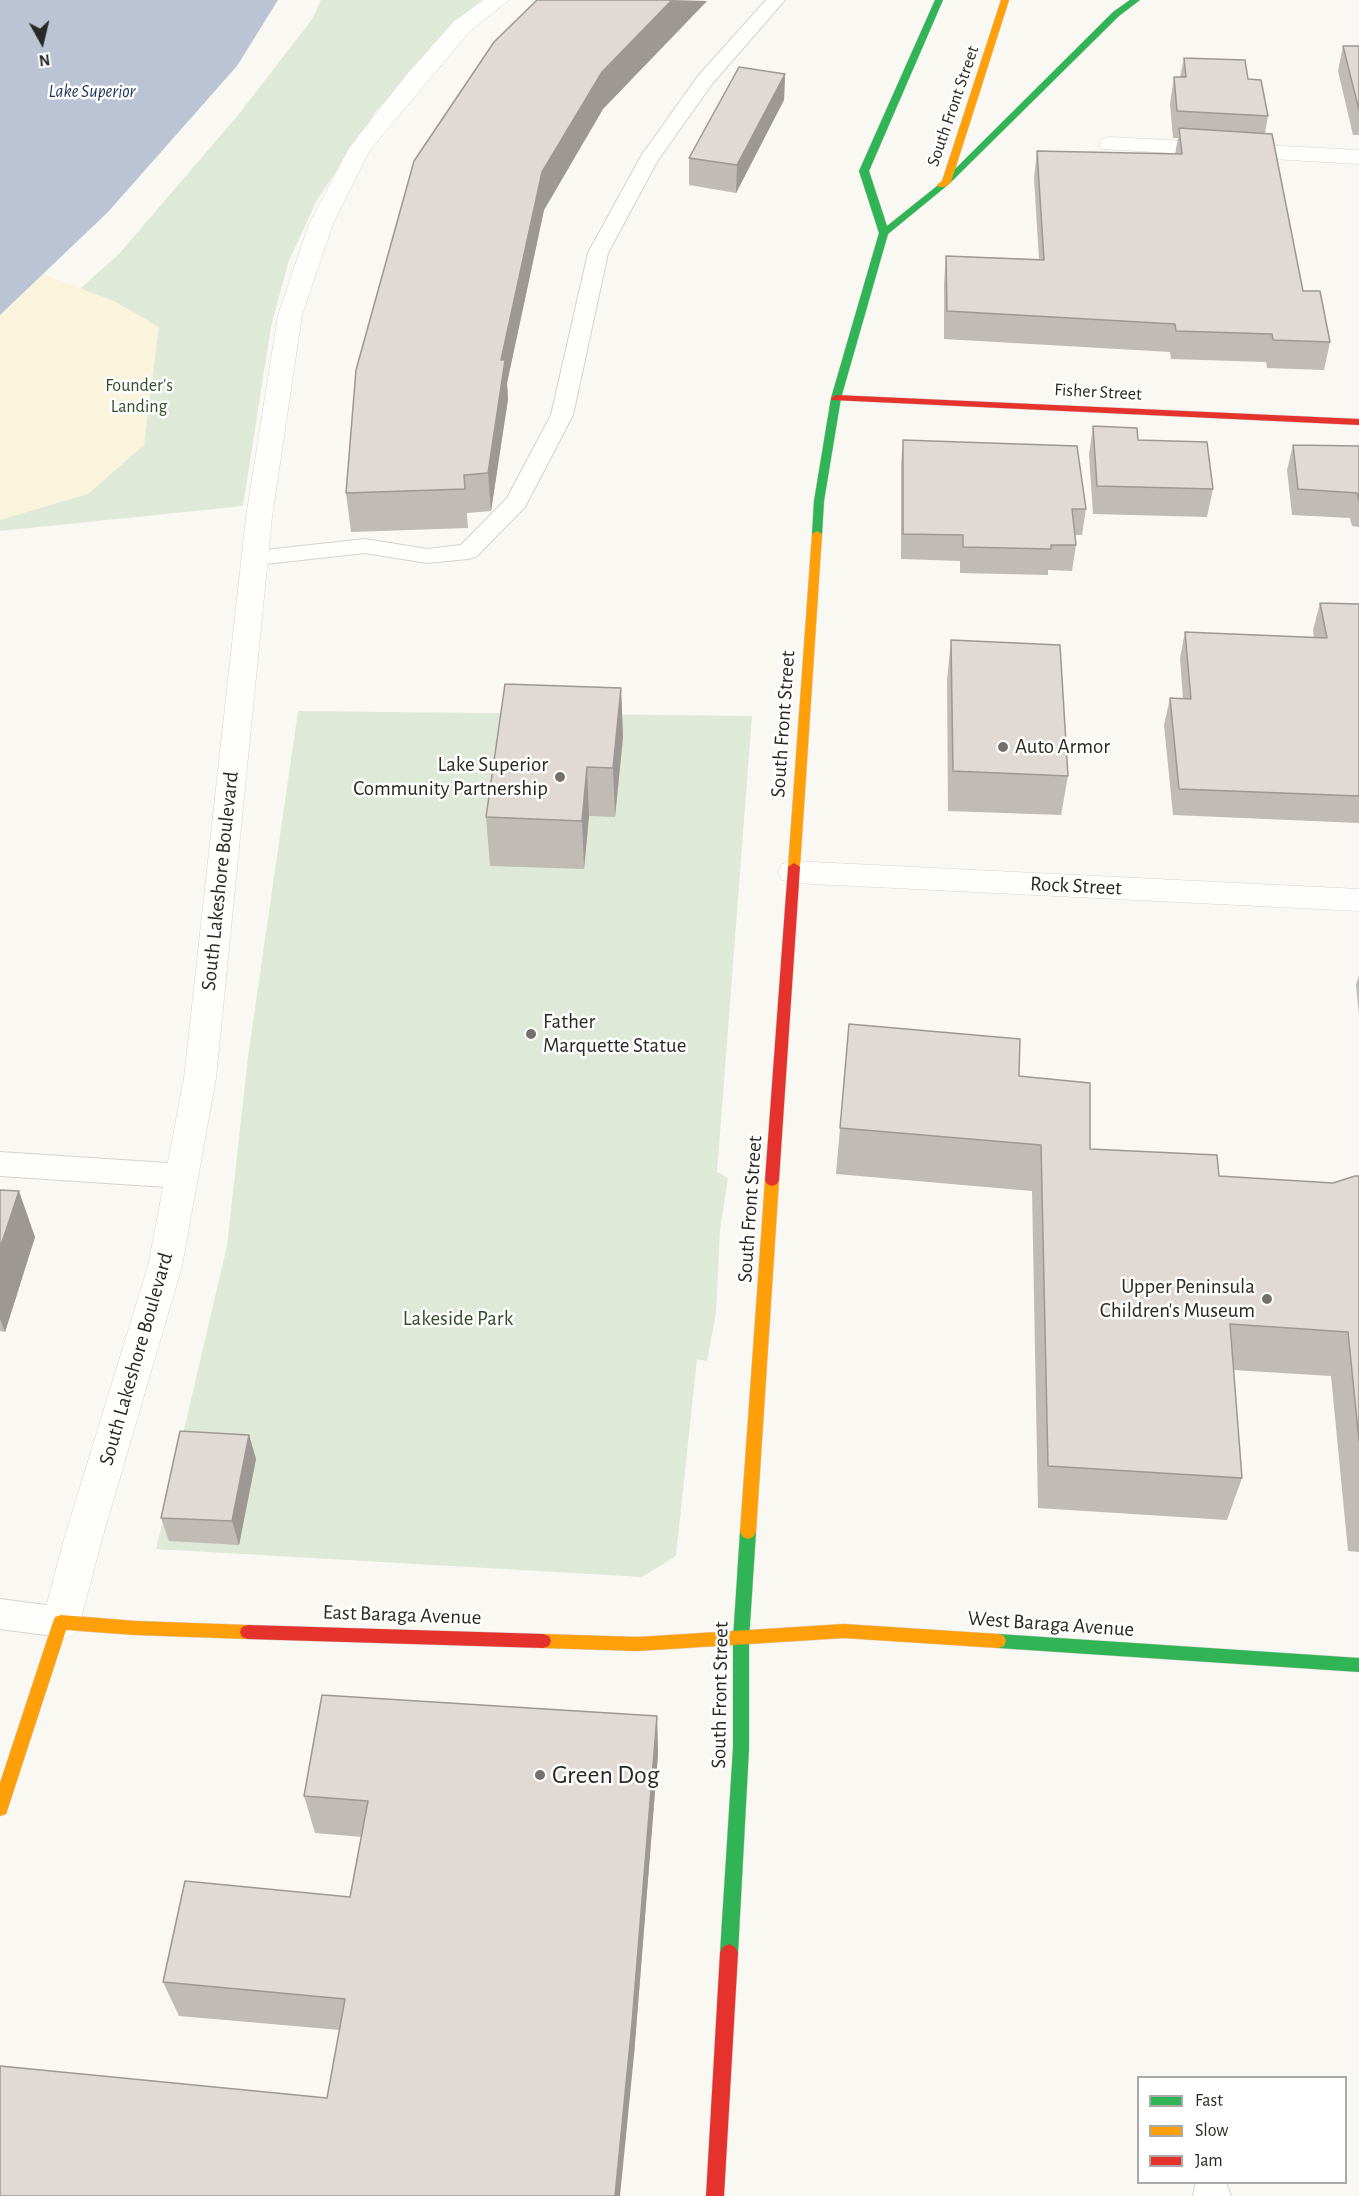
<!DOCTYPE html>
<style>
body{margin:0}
#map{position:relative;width:1359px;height:2196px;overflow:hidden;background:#faf8f2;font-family:"Alegreya Sans",sans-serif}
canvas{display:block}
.legend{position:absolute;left:1137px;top:2076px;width:210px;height:108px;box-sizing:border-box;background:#fff;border:2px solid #aaa9a8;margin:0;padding:8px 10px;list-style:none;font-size:18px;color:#2a2925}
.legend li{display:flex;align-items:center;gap:12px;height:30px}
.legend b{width:30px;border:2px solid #aaa9a8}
.north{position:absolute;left:12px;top:12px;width:60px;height:60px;-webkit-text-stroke:4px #fff;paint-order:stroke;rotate:172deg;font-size:16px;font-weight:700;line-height:24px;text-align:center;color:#2a2925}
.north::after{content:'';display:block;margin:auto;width:21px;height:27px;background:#2a2925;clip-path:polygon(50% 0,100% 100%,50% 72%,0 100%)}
</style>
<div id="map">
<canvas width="1359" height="2196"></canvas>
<ul class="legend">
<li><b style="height:8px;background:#30b455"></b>Fast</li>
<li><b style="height:8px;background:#ff9f0a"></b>Slow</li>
<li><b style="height:8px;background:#e5322d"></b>Jam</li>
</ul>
<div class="north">N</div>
</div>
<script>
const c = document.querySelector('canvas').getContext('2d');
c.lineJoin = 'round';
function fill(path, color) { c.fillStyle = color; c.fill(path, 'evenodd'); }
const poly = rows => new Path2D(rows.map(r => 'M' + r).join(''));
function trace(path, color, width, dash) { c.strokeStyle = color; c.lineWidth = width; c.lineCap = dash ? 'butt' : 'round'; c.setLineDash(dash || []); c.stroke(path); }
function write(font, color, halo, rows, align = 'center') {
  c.font = font + ' "Alegreya Sans",sans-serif'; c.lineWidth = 5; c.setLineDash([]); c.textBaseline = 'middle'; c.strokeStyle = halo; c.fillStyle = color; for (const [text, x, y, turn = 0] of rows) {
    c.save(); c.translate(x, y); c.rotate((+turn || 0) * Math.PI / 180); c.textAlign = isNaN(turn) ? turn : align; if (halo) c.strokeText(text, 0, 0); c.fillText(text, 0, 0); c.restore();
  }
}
fill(poly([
 [321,0,482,0,470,9,376,111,317,200,288,263,271,327,243,506,0,531,0,360,119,254,239,114,313,18],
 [298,711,752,716,717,1172,728,1178,720,1230,716,1313,707,1361,697,1359,676,1556,642,1577,156,1549,227,1246,248,1057]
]), '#dfe9d8');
fill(poly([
 [278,0,237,66,43,274,114,301,159,327,144,445,88,494,0,520,0,202]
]), '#faf4dd');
fill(poly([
 [0,0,278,0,237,66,108,212,0,315]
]), '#bac4d4');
const lane = poly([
 [766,0,785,0,712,84,658,160,608,253,573,415,525,507,476,557,468,559,427,563,365,553,256,565,248,563,244,558,248,553,256,551,365,539,427,549,461,545,507,498,551,415,588,253,641,156,698,76,766,0],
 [0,1152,182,1164,192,1168,197,1176,192,1184,182,1188,0,1176,0,1152],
 [0,1599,61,1607,73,1611,78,1622,73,1633,61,1637,0,1629,0,1599],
 [1196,2182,1226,2182,1231,2196,1193,2196,1196,2182]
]);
const street = poly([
 [484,0,509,0,470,31,370,150,333,224,302,315,272,517,216,1078,182,1266,102,1539,80,1622,75,1634,61,1640,47,1634,42,1622,64,1539,148,1266,184,1078,246,517,278,315,309,224,349,148,407,74,454,21,484,0],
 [1110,137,1359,150,1359,164,1102,149,1099,144,1102,139,1110,137],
 [793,861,1359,889,1359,911,793,883,782,880,778,872,782,864,793,861]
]);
const fast = poly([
 [935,0,943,0,869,171,887,226,942,182,1113,12,1130,0,1140,0,1119,16,949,184,888,234,841,398,824,501,822,534,817,537,812,534,814,501,831,398,879,233,859,171,935,0],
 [748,1525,753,1527,756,1532,749,1639,749,1748,738,1953,735,1959,729,1962,723,1959,720,1953,733,1748,733,1639,740,1532,743,1527,748,1525],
 [998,1634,1359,1658,1359,1672,998,1648,992,1646,990,1641,992,1636,998,1634]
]);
const slow = poly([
 [1001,0,1009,0,951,182,945,187,939,187,937,185,942,181,1001,0],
 [817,531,822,534,800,867,794,871,788,867,812,534,817,531],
 [772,1174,777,1176,779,1180,756,1532,753,1537,748,1539,743,1537,740,1532,765,1180,767,1176,772,1174],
 [61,1615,136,1621,248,1625,254,1627,256,1632,254,1637,248,1639,136,1635,66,1630,8,1808,6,1814,0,1816,0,1783,53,1622,55,1617,61,1615],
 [844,1624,998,1634,1004,1636,1006,1641,1004,1646,998,1648,844,1638,638,1651,543,1648,537,1646,535,1641,537,1636,543,1634,638,1637,844,1624]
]);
const jam = poly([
 [836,395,1359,419,1359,425,832,400,831,398,836,395],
 [794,863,800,867,779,1180,777,1184,772,1186,767,1184,765,1180,788,867,794,863],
 [248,1625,543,1634,549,1636,551,1641,549,1646,543,1648,248,1639,242,1637,240,1632,242,1627,248,1625],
 [729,1944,735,1947,738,1953,724,2196,706,2196,720,1953,723,1947,729,1944]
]);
trace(lane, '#d5d3cf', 2);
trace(street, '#d5d3cf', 1);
trace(fast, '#d5d3cf', 1);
trace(slow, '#d5d3cf', 1);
trace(jam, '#d5d3cf', 1);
fill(lane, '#fefefd');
fill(street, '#fefefd');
fill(fast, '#30b455');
fill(slow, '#ff9f0a');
fill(jam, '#e5322d');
fill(poly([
 [707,1,603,109,544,210,507,383,508,399,491,511,467,513,468,528,351,532,346,493,414,161],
 [1343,46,1359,46,1359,135,1353,135,1338,71],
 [1184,58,1248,79,1268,116,1265,133,1303,291,1330,342,1324,370,1267,368,1266,362,1171,359,1170,352,944,339,944,283,946,256,1039,259,1034,178,1037,151,1175,154,1178,138,1173,138,1170,104,1174,77,1180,77],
 [785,74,784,100,736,193,689,185,689,158],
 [1093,426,1138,440,1213,489,1207,517,1093,514,1089,454],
 [903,440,1086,509,1082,535,1075,535,1076,545,1072,571,1048,570,1048,575,960,573,960,561,901,559,901,465],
 [1293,445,1359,446,1359,527,1352,526,1350,518,1292,515,1287,470],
 [1320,603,1359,604,1359,823,1173,815,1164,725,1170,698,1183,699,1180,658,1185,632,1314,638,1313,630],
 [951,640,1068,776,1061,815,948,811,947,680],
 [621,688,623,737,615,817,589,816,584,869,490,866,486,817],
 [1359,975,1359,1015,1356,985],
 [849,1024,1019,1076,1090,1149,1219,1176,1333,1183,1359,1176,1359,1552,1348,1551,1331,1376,1233,1370,1242,1478,1227,1520,1038,1508,1032,1191,836,1174],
 [0,1190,35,1237,5,1332,0,1331],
 [249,1435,256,1459,239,1545,169,1541,161,1518],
 [657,1716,658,1754,634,2055,327,2098,340,2030,179,2016,163,1982,350,1897,362,1837,315,1833,304,1796]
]), '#c1bbb6');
fill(poly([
 [672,0,707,1,603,109,544,210,507,383,508,399,491,511,488,473,501,360,542,172,602,72],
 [785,74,784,100,736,193,737,165],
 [621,688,623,737,615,817,613,768],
 [587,767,589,816,584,869,582,821],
 [19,1191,35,1237,5,1332,0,1319,0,1248],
 [249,1435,256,1459,239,1545,232,1521],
 [657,1716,658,1754,634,2055,620,2196,615,2196]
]), '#9d9894');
const building = poly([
 [537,0,672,0,602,72,542,172,501,360,505,360,488,473,464,475,465,489,346,493,356,370,414,161,494,42,537,0],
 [1343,46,1359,46,1359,110,1343,46],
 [1184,58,1245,60,1248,79,1261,80,1268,116,1177,111,1174,77,1186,77,1184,58],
 [739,67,785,74,737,165,689,158,739,67],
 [1179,128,1272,134,1303,291,1320,291,1330,342,1273,340,1272,334,1176,331,1175,324,947,311,946,256,1044,260,1037,151,1182,154,1179,128],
 [1093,426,1137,428,1138,440,1207,442,1213,489,1097,486,1093,426],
 [903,440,1077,446,1086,509,1072,509,1076,545,1051,545,1051,549,963,547,963,535,903,534,903,440],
 [1293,445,1359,446,1359,501,1357,493,1298,489,1293,445],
 [1320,603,1359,604,1359,796,1179,789,1170,698,1191,699,1185,632,1327,638,1320,603],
 [951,640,1060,645,1068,776,953,771,951,640],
 [505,684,621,688,613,768,587,767,582,821,486,817,505,684],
 [849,1024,1020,1039,1019,1076,1090,1083,1090,1149,1217,1155,1219,1176,1333,1183,1355,1176,1359,1176,1359,1441,1348,1332,1230,1324,1242,1478,1048,1466,1041,1145,840,1128,849,1024],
 [0,1190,19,1191,0,1248,0,1190],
 [180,1431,249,1435,232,1521,161,1518,180,1431],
 [322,1695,657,1716,632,2023,615,2196,0,2196,0,2066,327,2098,345,1999,163,1982,185,1881,350,1897,368,1801,304,1796,322,1695]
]);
fill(building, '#e0d9d4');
trace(building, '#9d9894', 1.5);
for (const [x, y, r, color] of [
 [1003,747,6,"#73716d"],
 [560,777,6,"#73716d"],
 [531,1034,6,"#73716d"],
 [1267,1299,6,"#73716d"],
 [540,1775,6,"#73716d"]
]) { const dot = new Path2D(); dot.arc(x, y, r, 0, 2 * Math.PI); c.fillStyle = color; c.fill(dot); trace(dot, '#fff', 2); }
write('italic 18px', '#213559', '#fff', [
 ["Lake Superior",92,92]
]);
write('18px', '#2a2925', '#fff', [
 ["South Front Street",953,106,-71],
 ["Fisher Street",1098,392,3]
]);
write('18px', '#324e28', '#fff', [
 ["Founder's",139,386],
 ["Landing",139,407]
]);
write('21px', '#2a2925', '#fff', [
 ["South Front Street",783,724,-86],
 ["South Lakeshore Boulevard",220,881,-84],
 ["Rock Street",1076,886,3],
 ["South Front Street",750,1209,-86],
 ["South Lakeshore Boulevard",136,1359,-74],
 ["East Baraga Avenue",402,1615,2],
 ["West Baraga Avenue",1051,1624,4],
 ["South Front Street",720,1695,-89]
]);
write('21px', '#2a2925', '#fff', [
 ["Auto Armor",1015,747],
 ["Lake Superior",548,765,"right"],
 ["Community Partnership",548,789,"right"],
 ["Father",543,1022],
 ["Marquette Statue",543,1046],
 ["Upper Peninsula",1255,1287,"right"],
 ["Children's Museum",1255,1311,"right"]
], 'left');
write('21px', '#324e28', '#fff', [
 ["Lakeside Park",458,1319]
]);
write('26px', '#2a2925', '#fff', [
 ["Green Dog",552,1775]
], 'left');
</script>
